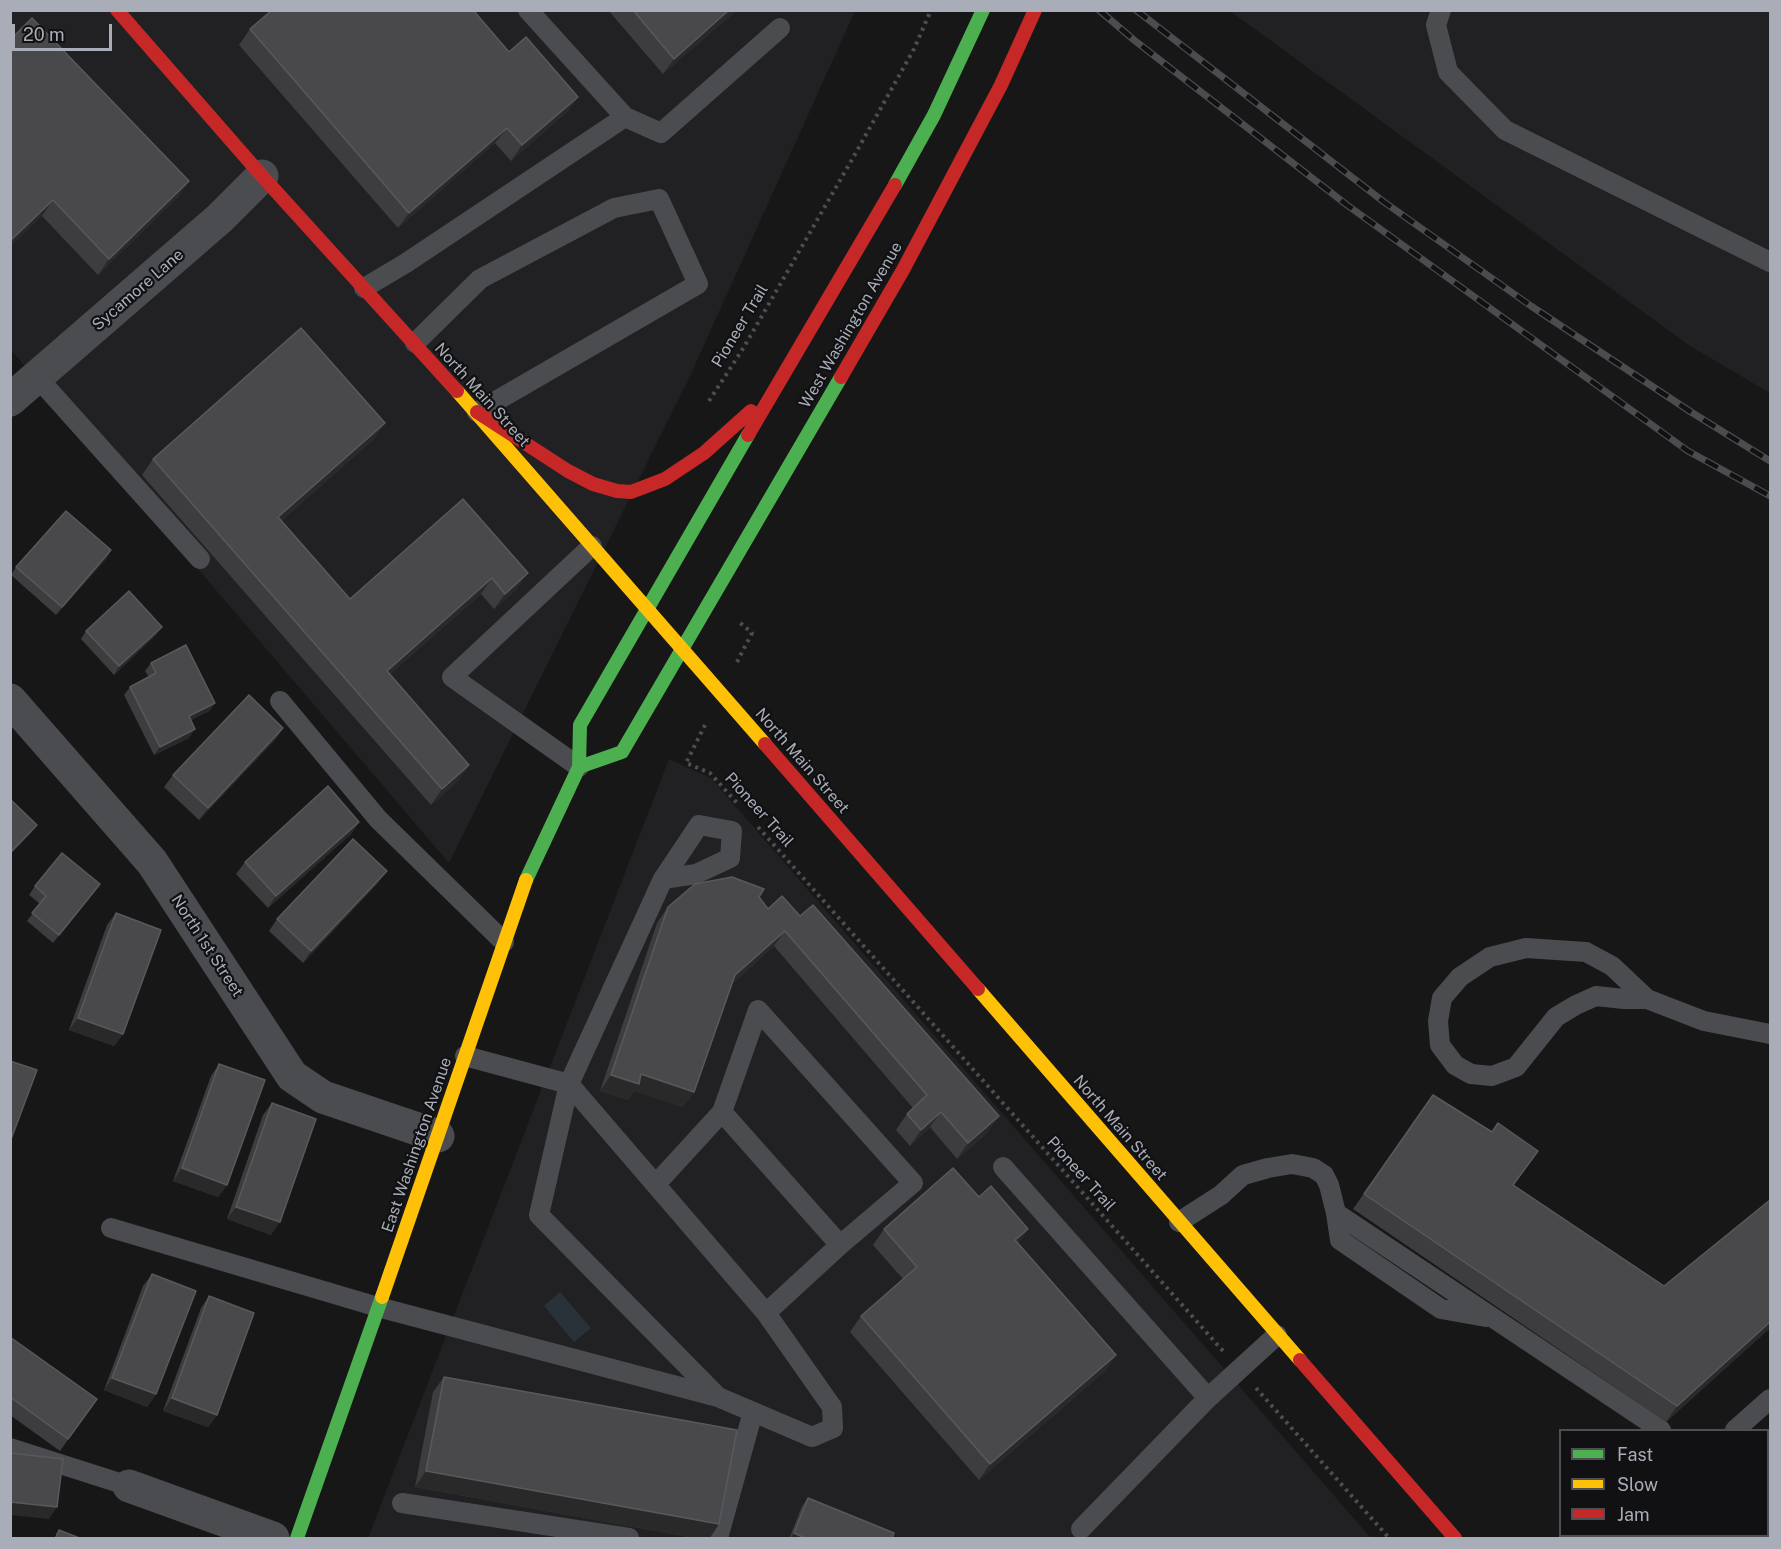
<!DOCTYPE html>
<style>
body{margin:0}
#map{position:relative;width:1781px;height:1549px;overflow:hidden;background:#171717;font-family:"Public Sans",sans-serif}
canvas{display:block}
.frame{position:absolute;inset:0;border:12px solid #a8adb8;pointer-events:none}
.legend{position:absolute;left:1559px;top:1429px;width:210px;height:108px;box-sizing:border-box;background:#111113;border:2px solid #4d4f55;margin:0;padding:8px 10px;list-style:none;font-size:18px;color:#a8adb8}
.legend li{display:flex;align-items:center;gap:12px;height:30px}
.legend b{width:30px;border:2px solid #4d4f55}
.scale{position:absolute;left:12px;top:24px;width:100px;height:27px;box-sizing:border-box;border:3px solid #a8adb8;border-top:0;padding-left:8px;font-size:18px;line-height:21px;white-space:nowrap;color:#a8adb8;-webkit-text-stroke:4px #111113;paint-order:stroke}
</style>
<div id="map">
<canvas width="1781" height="1549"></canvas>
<div class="frame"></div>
<ul class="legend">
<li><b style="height:8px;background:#4caf50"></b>Fast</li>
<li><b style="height:8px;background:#ffc107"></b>Slow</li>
<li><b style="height:8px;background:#c62828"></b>Jam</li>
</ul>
<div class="scale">20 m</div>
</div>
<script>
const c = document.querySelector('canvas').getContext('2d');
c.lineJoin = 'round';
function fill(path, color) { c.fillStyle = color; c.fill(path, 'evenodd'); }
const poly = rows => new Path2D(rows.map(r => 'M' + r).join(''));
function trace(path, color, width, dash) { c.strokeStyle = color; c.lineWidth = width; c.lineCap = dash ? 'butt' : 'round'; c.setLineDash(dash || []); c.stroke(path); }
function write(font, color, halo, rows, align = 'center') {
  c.font = font + ' "Public Sans",sans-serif'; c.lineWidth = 4.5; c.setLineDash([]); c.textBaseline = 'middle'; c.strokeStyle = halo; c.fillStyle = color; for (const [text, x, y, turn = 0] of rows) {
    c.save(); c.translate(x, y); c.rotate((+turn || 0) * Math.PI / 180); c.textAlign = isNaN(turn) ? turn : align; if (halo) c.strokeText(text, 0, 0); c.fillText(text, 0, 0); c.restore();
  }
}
fill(poly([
 [10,11,855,11,690,376,449,863,11,350],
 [1230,11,1770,11,1770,393,1690,346],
 [669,759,711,778,1371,1538,368,1538]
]), '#212123');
fill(poly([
 [560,1292,591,1328,574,1342,544,1306]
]), '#2a3239');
trace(poly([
 [709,401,744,347,854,156,914,49,931,10],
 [737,662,752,633,737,620],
 [705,725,686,763,710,773,737,803],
 [758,827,1223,1351],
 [1256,1388,1389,1538]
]), '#4d4e52', 4, [3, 4.5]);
trace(poly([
 [1441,10,1436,25,1448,72,1505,130,1770,262],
 [625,117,661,133,780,28],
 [364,288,406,263,625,117,528,10],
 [415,343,480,279,614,208,659,199,698,284,477,412],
 [37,377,200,559],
 [280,701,378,819,504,942],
 [579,767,452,677,592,546],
 [1647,999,1624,999,1596,996,1576,1005,1556,1017,1516,1067,1492,1076,1471,1074,1455,1065,1440,1045,1438,1021,1442,998,1460,977,1490,957,1526,948,1586,952,1612,966,1647,999,1704,1021,1770,1034],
 [465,1056,569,1084,663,879,696,874,730,858,732,831,699,825,663,879],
 [1003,1167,1208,1398],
 [656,1184,722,1112],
 [1336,1213,1340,1240,1441,1309,1486,1317],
 [1179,1222,1221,1195,1243,1175,1268,1168,1292,1164,1313,1168,1324,1175,1329,1185,1336,1213,1661,1430],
 [111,1228,378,1307,718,1397],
 [766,1313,832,1407,833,1428,812,1437,718,1397,539,1215,569,1084,766,1313,840,1245,913,1183,758,1010,722,1112,840,1245],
 [1735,1430,1770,1399],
 [10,1448,129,1486],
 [402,1503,629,1538],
 [1768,1521,1770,1523],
 [1081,1529,1208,1398,1277,1335],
 [718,1538,753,1412]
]), '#4b4c50', 20);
trace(poly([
 [10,400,220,218,262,176],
 [10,700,152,862,292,1076,323,1097,438,1136],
 [129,1486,273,1538],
 [1768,1496,1770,1493],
 [1705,1538,1710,1536]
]), '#4b4c50', 33);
trace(poly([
 [895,185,934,115,983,10],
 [579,767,622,752,841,377],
 [526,880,579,767,580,725,748,435],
 [297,1538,382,1297]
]), '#4caf50', 14);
trace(poly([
 [457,391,765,744],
 [978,989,1300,1360],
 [382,1297,526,880]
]), '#ffc107', 14);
trace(poly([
 [117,10,262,176,457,391],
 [841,377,903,270,1001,85,1035,10],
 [477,412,568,471,593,484,617,491,631,492,665,479,704,453,751,411],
 [748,435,895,185],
 [765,744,978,989],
 [1300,1360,1455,1538]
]), '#c62828', 14);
const rail = poly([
 [1099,10,1134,40,1347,205,1688,451,1770,496],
 [1136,10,1384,202,1531,306,1691,412,1770,461]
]);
trace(rail, '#4b4c4f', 7);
trace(rail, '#111113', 4.5, [14]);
fill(poly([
 [608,10,737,10,663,74],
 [250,29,509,52,578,97,567,112,511,161,495,143,398,228,239,45],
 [10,40,189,181,178,197,98,275,42,216],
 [374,439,281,521,350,599,463,499,517,589,494,609,481,594,390,674,469,765,458,781,431,805,142,475,153,459],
 [111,550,106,559,56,615,11,575,16,567],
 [86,631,156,635,114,675,81,639],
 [151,663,215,703,209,711,191,720,189,738,154,755,124,695,130,687,149,677,145,671],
 [283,728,275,740,199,820,164,787,173,775],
 [359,822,351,834,268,908,236,874,245,862],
 [378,883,303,963,269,931,277,919],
 [100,884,53,943,27,921,40,904,29,895,35,886],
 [759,897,768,909,988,1132,957,1159,930,1127,910,1146,896,1130,907,1114,913,1108,774,946,732,984,694,1092,683,1107,634,1091,628,1100,600,1091,657,923,668,907],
 [116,913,123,1034,114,1046,69,1030,107,925],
 [219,1064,227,1185,218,1197,173,1181,211,1076],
 [1433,1095,1514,1185,1664,1286,1770,1328,1666,1422,1353,1209],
 [272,1103,271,1235,227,1219,263,1115],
 [884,1229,1028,1229,1018,1243,1116,1355,1105,1371,979,1480,850,1332,861,1316,903,1279,873,1245],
 [152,1274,156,1394,147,1407,104,1390,143,1286],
 [209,1296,217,1415,208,1427,163,1411,201,1308],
 [10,1337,97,1399,60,1451,10,1415],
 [444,1377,719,1524,709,1539,699,1539,415,1487,433,1392],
 [808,1498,892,1539,789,1539,802,1506]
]), '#3d3d3f');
fill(poly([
 [729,10,737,10,663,74,674,59],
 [578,97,567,112,511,161,522,145],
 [507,128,495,143,398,228,409,213],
 [189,181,178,197,98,275,109,259],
 [53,200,42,216,10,247,10,241],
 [385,423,374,439,267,533,278,517],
 [111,550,106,559,56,615,62,607],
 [528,573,517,589,494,609,505,594],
 [492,578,481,594,375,687,387,671],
 [162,627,156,635,114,675,119,666],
 [215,703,209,711,183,724,189,716],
 [283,728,275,740,199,820,208,808],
 [195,729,189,738,154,755,160,747],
 [469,765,458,781,431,805,442,789],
 [359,822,351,834,268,908,276,896],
 [37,825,31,833,10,855,10,853],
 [387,871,378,883,303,963,311,951],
 [100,884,94,893,53,943,59,935],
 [785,931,774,946,724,991,735,975],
 [78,1018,123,1034,114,1046,69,1030],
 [641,1074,694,1092,683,1107,634,1091,628,1100,600,1091,611,1075],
 [941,1112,930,1127,910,1146,921,1130],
 [999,1116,988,1132,957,1159,968,1143],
 [182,1168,227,1185,218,1197,173,1181],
 [236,1207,280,1222,271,1235,227,1219],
 [1028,1229,1017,1244,1015,1240],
 [1770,1322,1770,1328,1666,1422,1677,1406],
 [1116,1355,1105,1371,979,1480,990,1464],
 [112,1378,156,1394,147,1407,104,1390],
 [172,1398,217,1415,208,1427,163,1411],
 [426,1471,719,1524,709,1539,699,1539,415,1487],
 [10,1502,57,1507,49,1519,10,1515],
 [794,1533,807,1539,790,1539]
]), '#29292a');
const building = poly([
 [272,10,473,10,509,52,526,37,578,97,522,145,507,128,409,213,250,29,272,10],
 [633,10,729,10,674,59,633,10],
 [32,18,189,181,109,259,53,200,10,241,10,40,32,18],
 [301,328,385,423,278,517,350,599,463,499,528,573,505,594,492,578,387,671,469,765,442,789,153,459,301,328],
 [66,511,111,550,62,607,16,567,66,511],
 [129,591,162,627,119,666,86,631,129,591],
 [186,645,215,703,189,716,195,729,160,747,130,687,156,673,151,663,186,645],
 [249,695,283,728,208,808,173,775,249,695],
 [328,786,359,822,276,896,245,862,328,786],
 [10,799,37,825,10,853,10,799],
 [353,839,387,871,311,951,277,919,353,839],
 [62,853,100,884,59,935,32,913,46,896,35,886,62,853],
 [732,877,764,889,759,897,768,909,782,896,800,916,813,905,999,1116,968,1143,941,1112,921,1130,907,1114,927,1095,785,931,735,975,694,1092,641,1074,639,1084,611,1075,668,907,695,884,732,877],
 [116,913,161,930,123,1034,78,1018,116,913],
 [10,1061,37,1070,10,1142,10,1061],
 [219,1064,265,1080,227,1185,182,1168,219,1064],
 [1433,1095,1492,1132,1498,1123,1538,1151,1513,1185,1664,1286,1770,1200,1770,1322,1677,1406,1364,1194,1433,1095],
 [272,1103,316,1119,280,1222,236,1207,272,1103],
 [953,1168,979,1197,991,1186,1028,1229,1015,1240,1116,1355,990,1464,861,1316,917,1267,884,1229,953,1168],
 [152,1274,196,1291,156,1394,112,1378,152,1274],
 [209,1296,254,1313,217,1415,172,1398,209,1296],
 [10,1337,97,1399,68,1439,10,1397,10,1337],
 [444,1377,737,1430,719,1524,426,1471,444,1377],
 [10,1453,63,1459,57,1507,10,1502,10,1453],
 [808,1498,894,1533,892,1539,807,1539,794,1533,808,1498],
 [59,1530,82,1539,55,1539,59,1530]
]);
fill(building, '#49494c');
trace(building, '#58595d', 1.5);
write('16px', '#a8adb8', '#111113', [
 ["Sycamore Lane",138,290,-41],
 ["West Washington Avenue",851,325,-60],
 ["Pioneer Trail",740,326,-59],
 ["North Main Street",482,395,48],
 ["North Main Street",802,761,49],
 ["Pioneer Trail",759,810,48],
 ["North 1st Street",207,946,57],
 ["North Main Street",1120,1128,49],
 ["East Washington Avenue",417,1145,-71],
 ["Pioneer Trail",1081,1174,48]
]);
</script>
